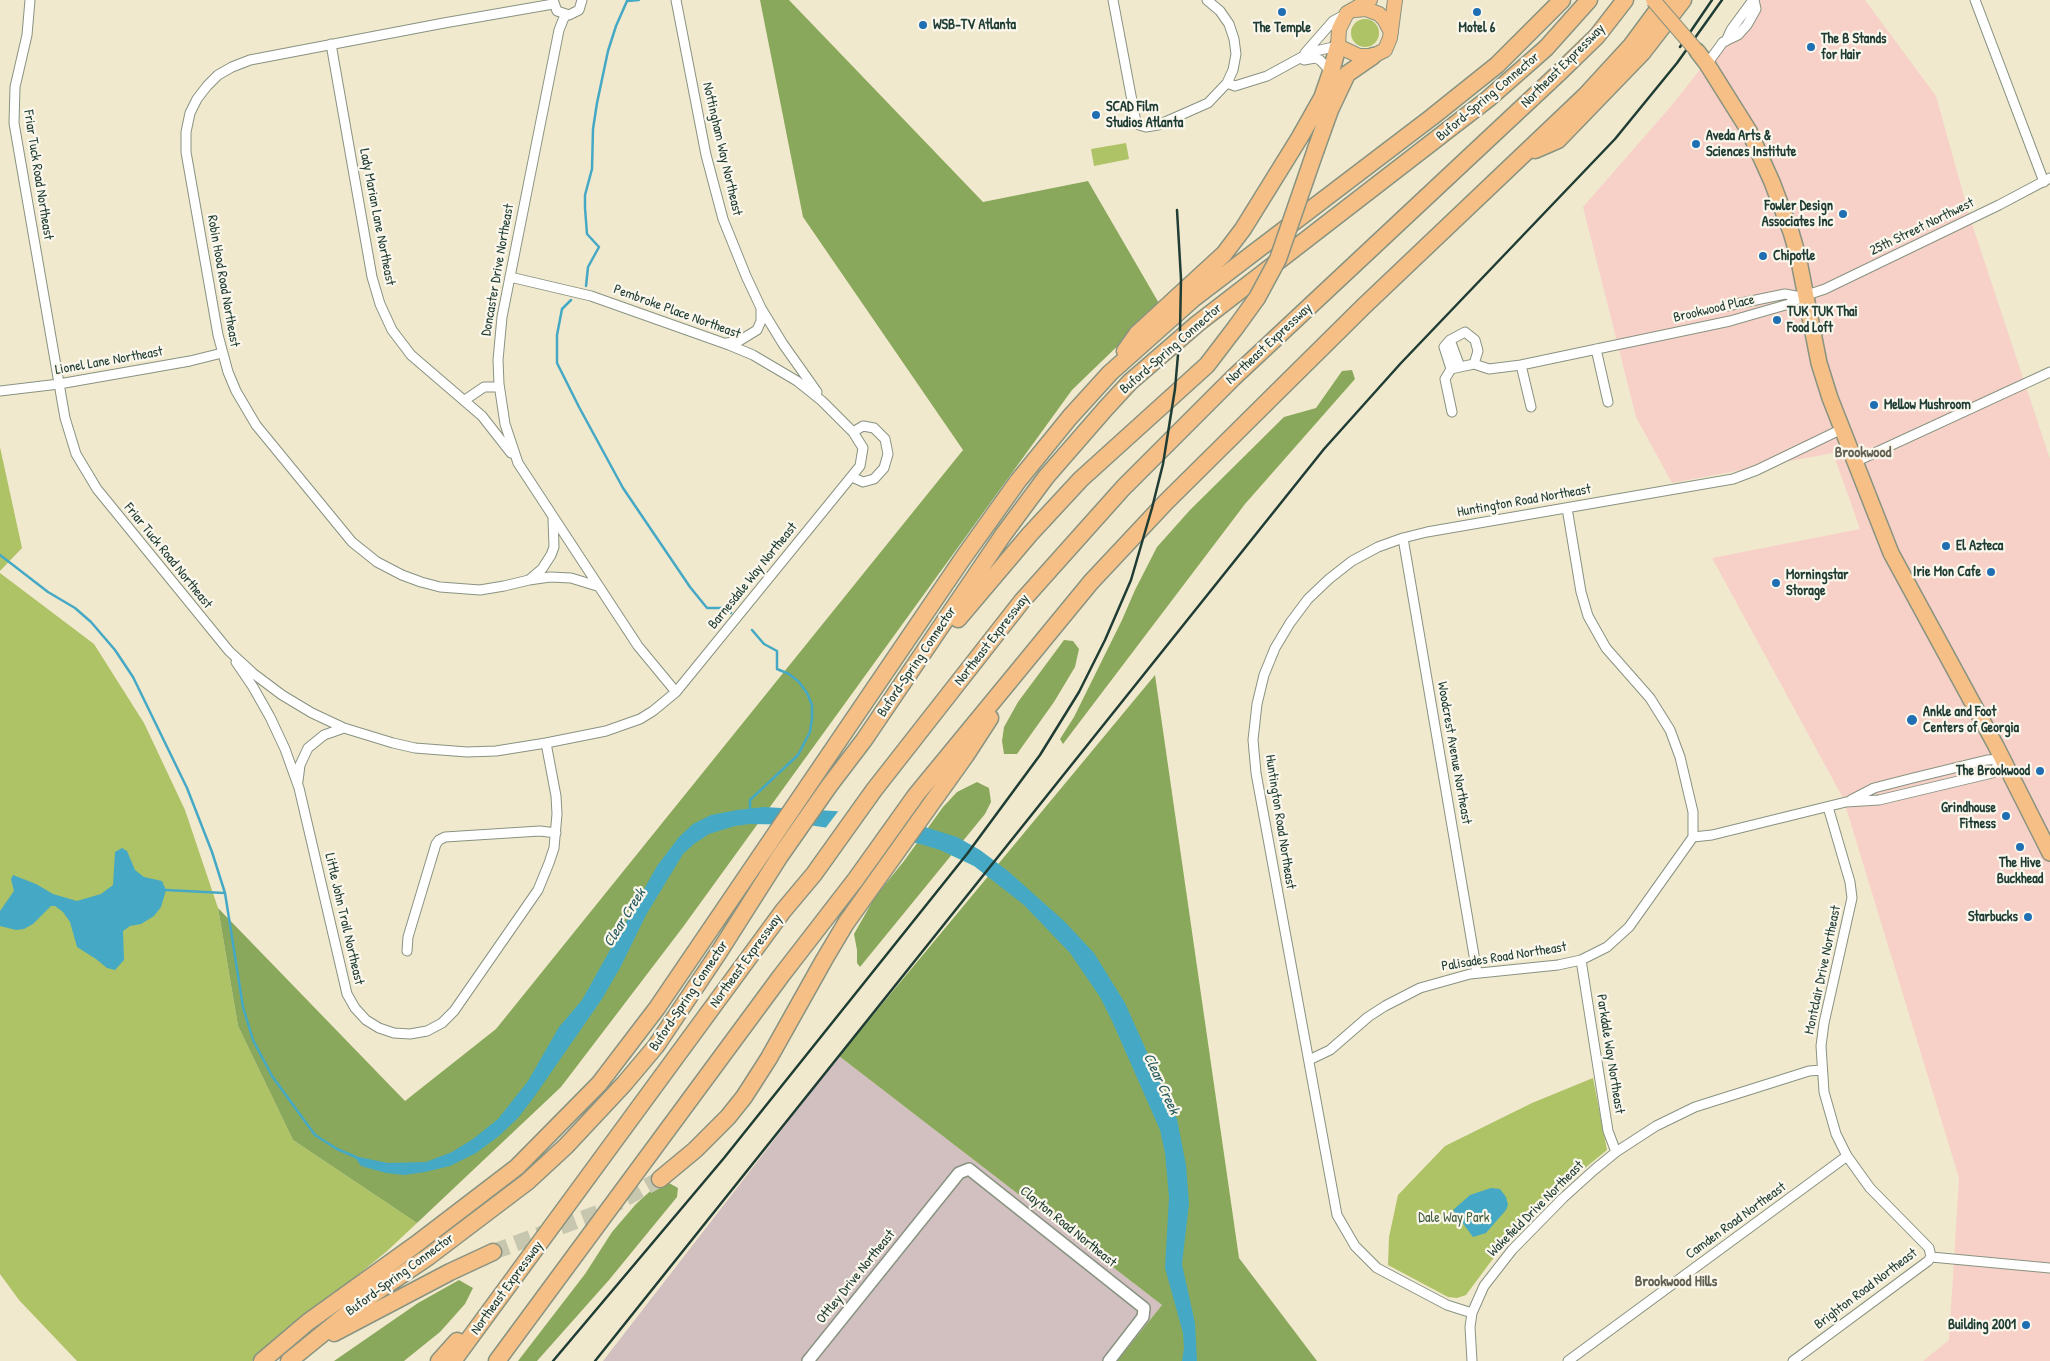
<!DOCTYPE html>
<style>
body{margin:0}
canvas{display:block;background:#f1e9ce}
</style>
<canvas width="2050" height="1361"></canvas>
<script>
const c = document.querySelector('canvas').getContext('2d');
c.lineJoin = 'round';
function fill(path, color) { c.fillStyle = color; c.fill(path, 'evenodd'); }
const poly = rows => new Path2D(rows.map(r => 'M' + r).join(''));
function trace(path, color, width, dash) { c.strokeStyle = color; c.lineWidth = width; c.lineCap = dash ? 'butt' : 'round'; c.setLineDash(dash || []); c.stroke(path); }
function write(font, color, halo, rows, align = 'center') {
  c.font = font + ' "Patrick Hand",sans-serif'; c.lineWidth = 4.5; c.setLineDash([]); c.textBaseline = 'middle'; c.strokeStyle = halo; c.fillStyle = color; for (const [text, x, y, turn = 0] of rows) {
    c.save(); c.translate(x, y); c.rotate((+turn || 0) * Math.PI / 180); c.textAlign = isNaN(turn) ? turn : align; if (halo) c.strokeText(text, 0, 0); c.fillText(text, 0, 0); c.restore();
  }
}
fill(poly([
 [1755,0,1865,0,1936,96,1970,218,2050,459,2050,1361,1923,1361,1949,1340,1959,1178,1843,798,1712,558,1860,529,1833,453,1672,483,1636,417,1583,207,1672,105]
]), '#f7d1c7');
fill(poly([
 [839,1056,1162,1305,1117,1361,603,1361]
]), '#d2bfc0');
fill(poly([
 '1351 33a14 14 0 1 1 28 0a14 14 0 1 1-28 0Z',
 [1126,143,1129,159,1094,166,1091,149],
 [0,447,22,548,0,571],
 [0,573,94,644,144,723,185,810,218,908,238,1026,293,1140,417,1223,386,1252,252,1361,77,1361,19,1300,0,1274],
 [1593,1078,1607,1150,1564,1185,1528,1221,1492,1260,1466,1295,1457,1298,1448,1297,1388,1265,1389,1237,1398,1195,1445,1146,1532,1103]
]), '#aec266');
fill(poly([
 [760,0,789,0,983,202,1088,181,1160,305,1072,390,683,927,561,1087,417,1223,293,1140,238,1026,218,908,405,1101,496,1029,963,450,803,217],
 [1352,370,1355,379,1245,504,1063,744,1060,739,1074,717,1122,620,1135,590,1157,547,1190,510,1284,417,1316,408,1342,371],
 [1064,640,1073,641,1079,649,1075,667,1054,702,1017,754,1004,754,1002,741,1004,727,1018,702],
 [1155,675,1239,1258,1317,1361,1117,1361,1162,1305,839,1056],
 [977,782,989,788,991,802,985,814,860,967,857,963,857,950,854,934,875,897,904,861,943,807,957,792],
 [669,1183,678,1188,677,1197,609,1280,537,1361,518,1361,585,1274,612,1232,636,1204,657,1185],
 [459,1280,473,1288,465,1304,440,1332,404,1361,334,1361,418,1303]
]), '#8aa85b');
fill(poly([
 [764,807,851,812,925,827,957,837,980,850,1008,871,1064,921,1094,953,1125,1003,1177,1119,1186,1165,1189,1204,1182,1264,1195,1323,1197,1361,1182,1361,1184,1348,1183,1333,1165,1268,1169,1197,1165,1153,1160,1130,1112,1021,1100,997,1070,953,1024,905,974,866,940,850,920,844,893,838,809,825,750,824,735,826,709,834,694,844,683,854,646,915,621,966,602,999,534,1097,518,1118,499,1136,476,1153,450,1166,425,1172,404,1175,386,1173,361,1166,354,1156,388,1163,426,1162,452,1152,473,1139,498,1119,528,1081,559,1027,582,1000,657,866,679,837,693,824,711,815,737,810],
 [122,848,127,851,135,870,144,877,162,881,166,890,161,907,154,916,141,924,130,926,123,931,124,960,115,970,107,968,96,959,77,947,70,922,63,912,55,906,51,906,33,924,24,929,16,930,0,926,0,911,14,891,11,879,13,875,36,884,53,894,77,901,101,894,113,885,115,852],
 [1491,1188,1500,1189,1506,1197,1508,1205,1506,1210,1486,1233,1473,1237,1453,1210,1470,1195]
]), '#45a9c5');
fill(poly([
 [840,809,852,810,926,825,912,845,824,830]
]), '#f1e9ce');
trace(poly([
 [586,286,588,267,599,247,587,234,585,208,585,195,592,169,593,129,597,103,608,51,616,26,627,1,639,0],
 [571,300,562,309,557,335,557,363,579,407,623,488,690,587,707,608,722,608,731,613],
 [0,555,48,592,75,608,91,622,115,650,133,677,187,788,212,852,225,893,243,1007,253,1040,272,1076,315,1135,337,1149,356,1157],
 [750,811,750,800,798,755,810,732,812,718,812,705,807,693,799,682,789,674,777,669,777,651,764,644,752,630],
 [166,890,224,893]
]), '#45a9c5', 2.5);
trace(poly([
 [493,1252,603,1211,660,1179]
]), '#c7c7af', 16, [16, 8]);
const minor = poly([
 [30,0,27,35,15,87,14,123,65,418,76,454,97,489,229,651,254,674,282,695,312,713,344,728,393,743,415,748,467,752,496,751,546,743,606,731,640,719,653,711,676,692,860,466,863,448,853,432,822,401,797,381,753,355,729,345,591,296,510,277],
 [553,0,557,11,569,15,579,10,582,0],
 [676,0,706,155,723,219,746,276,761,308,783,344,817,392],
 [1113,0,1136,122,1139,125,1146,127,1158,125,1208,103,1227,83,1233,70,1236,54,1234,39,1229,24,1220,11,1207,0],
 [1975,0,2044,182],
 [565,15,559,30,502,317,498,360,499,384,505,424,518,463,638,646,676,692],
 [1726,41,1731,30,1753,0],
 [331,44,372,277,380,304,392,330,411,355,482,416,511,453],
 [1305,53,1333,21,1346,14],
 [1304,60,1315,58,1320,60,1331,72],
 [1707,64,1723,42,1738,35,1747,25,1756,9,1754,0],
 [1227,83,1235,86,1267,76,1311,52,1338,46],
 [1727,306,1785,294,1801,297],
 [1450,340,1465,332,1475,340,1478,351,1474,364],
 [727,343,739,341,757,330,761,321,761,308],
 [1596,349,1608,402],
 [1521,365,1531,407],
 [1460,367,1450,340,1444,347,1451,369,1460,367,1474,364,1489,369,1521,365,1730,321,1789,304,1801,297,1825,289,1999,205,2050,178],
 [1451,369,1445,379,1452,412],
 [0,391,59,384,190,361,222,353],
 [465,400,484,387,499,387],
 [1855,462,2050,372],
 [852,477,863,482,874,479,884,468,888,454,885,439,874,428,863,426,853,432],
 [553,518,554,547,551,555,542,569,529,580,504,586,480,590,440,587,421,582,402,575,377,562,352,542,256,425,236,391,228,372,218,335,186,152,186,132,190,113,197,99,207,86,218,75,232,67,250,60,444,23,553,4],
 [1403,538,1477,973],
 [529,580,550,577,571,578,597,586],
 [236,662,253,687,270,717,285,749,299,788,347,994,355,1008,366,1020,379,1028,394,1033,410,1034,427,1031,442,1023,454,1011,538,890,549,863,554,848,557,814,556,796,546,743],
 [298,781,300,765,308,748,324,735,344,728],
 [1851,800,1874,788,1913,778,1987,760,2003,759],
 [1828,807,1850,882,1852,898,1824,1023,1821,1046,1824,1092,1836,1134,1847,1156,1870,1188,1929,1248,1931,1257],
 [1693,837,1712,835,1846,802,1879,800,1992,773,2003,759],
 [407,951,408,937,436,844,439,840,445,837,540,831,556,833],
 [1581,960,1608,1131,1616,1152],
 [1309,1060,1330,1050,1368,1017,1385,1006,1420,988,1470,974,1558,965,1581,960,1607,947,1629,927,1693,837,1693,812,1680,757,1670,730,1650,698,1606,648,1588,616,1581,592,1567,508],
 [1472,1313,1447,1305,1377,1268,1355,1246,1337,1215,1256,773,1253,740,1257,704,1264,675,1275,648,1290,623,1308,599,1329,579,1352,561,1378,547,1403,538,1427,532,1733,479,1757,470,1842,429],
 [1472,1361,1470,1327,1472,1313,1484,1286,1512,1250,1563,1198,1594,1170,1616,1152,1656,1126,1695,1107,1809,1071,1821,1070],
 [1568,1361,1847,1156],
 [1793,1361,1928,1261,1931,1257,2050,1268]
]);
const tertiary = poly([
 [808,1361,959,1173,969,1169,1144,1308,1143,1317,1109,1361]
]);
const primary = poly([
 [1370,0,1347,13,1339,29,1338,46,1359,56,1373,56,1385,50,1390,38,1395,0],
 [1355,10,1366,9,1379,14,1384,19,1391,32]
]);
const trunk = poly([
 [1697,51,1707,64,1749,131,1772,182,1791,232,1798,256,1819,363,1830,398,1891,553,1996,746,2050,853]
]);
const motorway = poly([
 [1316,149,1330,110,1347,74,1373,56],
 [1535,150,1558,140,1642,53,1683,0],
 [1125,351,1137,334,1224,254,1243,229,1300,137,1322,98,1331,72,1338,46],
 [958,619,1030,534,1081,479,1207,365,1236,327],
 [660,1179,695,1150,728,1117,744,1097,769,1058,824,960,846,923,966,755,990,718],
 [334,1333,450,1272,493,1252],
 [262,1361,308,1322,415,1245,517,1167,599,1084,657,1008,963,558,1018,481,1070,417,1110,373,1193,299,1432,117,1497,65,1562,0],
 [289,1361,364,1300,428,1257,527,1182,566,1146,624,1084,656,1046,719,952,780,856,829,786,864,740,1003,535,1046,477,1106,408,1130,382,1197,324,1488,99,1546,48,1589,0],
 [439,1361,457,1341],
 [453,1361,783,911,814,874,874,790,1022,601,1123,488,1233,378,1560,72,1597,36,1625,0],
 [497,1361,781,976,856,879,916,795,1091,582,1166,502,1271,398,1364,306,1586,95,1631,46,1665,0]
]);
trace(minor, '#889381', 11);
trace(tertiary, '#889381', 14);
trace(primary, '#889381', 16);
trace(trunk, '#889381', 18);
trace(motorway, '#889381', 19);
trace(minor, '#fff', 9);
trace(tertiary, '#fff', 11);
trace(primary, '#f5bf86', 14);
trace(trunk, '#f5bf86', 15);
trace(motorway, '#f5bf86', 16);
trace(poly([
 [1680,47,1712,0],
 [553,1361,724,1158,967,854,1040,755,1079,692,1105,640,1131,580,1152,508,1163,464,1175,389,1180,332,1181,279,1177,210],
 [595,1361,1324,449,1401,363,1615,139,1677,63,1722,0]
]), '#1f3d34', 2.5);
const primaryBridge = poly([
 [1653,0,1697,51]
]);
const motorwayBridge = poly([
 [1236,327,1257,298,1278,259,1316,149]
]);
trace(primaryBridge, '#889381', 16, []);
trace(motorwayBridge, '#889381', 19, []);
trace(primaryBridge, '#f5bf86', 14);
trace(motorwayBridge, '#f5bf86', 16);
for (const [x, y, r, color] of [
 [1282,12,5,"#1f6fb2"],
 [1477,12,5,"#1f6fb2"],
 [923,25,5,"#1f6fb2"],
 [1811,47,5,"#1f6fb2"],
 [1096,115,5,"#1f6fb2"],
 [1696,144,5,"#1f6fb2"],
 [1843,214,5,"#1f6fb2"],
 [1763,256,5,"#1f6fb2"],
 [1777,320,5,"#1f6fb2"],
 [1874,405,5,"#1f6fb2"],
 [1946,546,5,"#1f6fb2"],
 [1991,572,5,"#1f6fb2"],
 [1776,583,5,"#1f6fb2"],
 [1912,720,6,"#1f6fb2"],
 [2040,771,5,"#1f6fb2"],
 [2006,816,5,"#1f6fb2"],
 [2020,847,5,"#1f6fb2"],
 [2028,917,5,"#1f6fb2"],
 [2026,1325,5,"#1f6fb2"]
]) { const dot = new Path2D(); dot.arc(x, y, r, 0, 2 * Math.PI); c.fillStyle = color; c.fill(dot); trace(dot, '#fbf7ec', 2); }
write('bold 14px', '#1f3d34', '#fbf7ec', [
 ["WSB-TV Atlanta",933,25],
 ["The Temple",1282,28,"center"],
 ["Motel 6",1477,28,"center"],
 ["The B Stands",1821,39],
 ["for Hair",1821,55],
 ["SCAD Film",1106,107],
 ["Studios Atlanta",1106,123],
 ["Aveda Arts &",1706,136],
 ["Sciences Institute",1706,152],
 ["Fowler Design",1833,206,"right"],
 ["Associates Inc",1833,222,"right"],
 ["Chipotle",1773,256],
 ["TUK TUK Thai",1787,312],
 ["Food Loft",1787,328],
 ["Mellow Mushroom",1884,405],
 ["El Azteca",1956,546],
 ["Irie Mon Cafe",1981,572,"right"],
 ["Morningstar",1786,575],
 ["Storage",1786,591],
 ["Ankle and Foot",1923,712],
 ["Centers of Georgia",1923,728],
 ["The Brookwood",2030,771,"right"],
 ["Grindhouse",1996,808,"right"],
 ["Fitness",1996,824,"right"],
 ["The Hive",2020,863,"center"],
 ["Buckhead",2020,879,"center"],
 ["Starbucks",2018,917,"right"],
 ["Building 2001",2016,1325,"right"]
], 'left');
write('14px', '#1f3d34', '#fbf7ec', [
 ["Northeast Expressway",1563,66,-45],
 ["Buford-Spring Connector",1488,97,-40],
 ["Nottingham Way Northeast",722,149,77],
 ["Friar Tuck Road Northeast",38,175,81],
 ["Lady Marian Lane Northeast",377,217,79],
 ["25th Street Northwest",1922,227,-26],
 ["Doncaster Drive Northeast",498,270,-80],
 ["Robin Hood Road Northeast",223,281,80],
 ["Brookwood Place",1714,309,-13],
 ["Pembroke Place Northeast",677,312,20],
 ["Northeast Expressway",1269,344,-43],
 ["Buford-Spring Connector",1171,349,-41],
 ["Lionel Lane Northeast",109,361,-10],
 ["Huntington Road Northeast",1524,501,-10],
 ["Friar Tuck Road Northeast",168,556,51],
 ["Barnesdale Way Northeast",753,576,-51],
 ["Northeast Expressway",992,640,-52],
 ["Buford-Spring Connector",917,662,-56],
 ["Woodcrest Avenue Northeast",1454,753,80],
 ["Huntington Road Northeast",1280,822,81],
 ["Little John Trail Northeast",344,919,77],
 ["Palisades Road Northeast",1504,957,-9],
 ["Northeast Expressway",746,961,-54],
 ["Montclair Drive Northeast",1823,970,-78],
 ["Buford-Spring Connector",689,996,-56],
 ["Parkdale Way Northeast",1610,1054,81],
 ["Wakefield Drive Northeast",1536,1209,-45],
 ["Camden Road Northeast",1736,1221,-36],
 ["Clayton Road Northeast",1068,1227,39],
 ["Buford-Spring Connector",400,1275,-36],
 ["Ottley Drive Northeast",856,1277,-51],
 ["Northeast Expressway",507,1288,-54],
 ["Brighton Road Northeast",1866,1289,-37]
]);
write('14px', '#435e40', '#fbf7ec', [
 ["Dale Way Park",1454,1218]
]);
write('bold 15px', '#626352', '#fbf7ec', [
 ["Brookwood",1863,453],
 ["Brookwood Hills",1676,1282]
]);
write('italic 15px', '#2a5d60', '#fbf7ec', [
 ["Clear Creek",625,918,-58],
 ["Clear Creek",1161,1084,65]
]);
</script>
